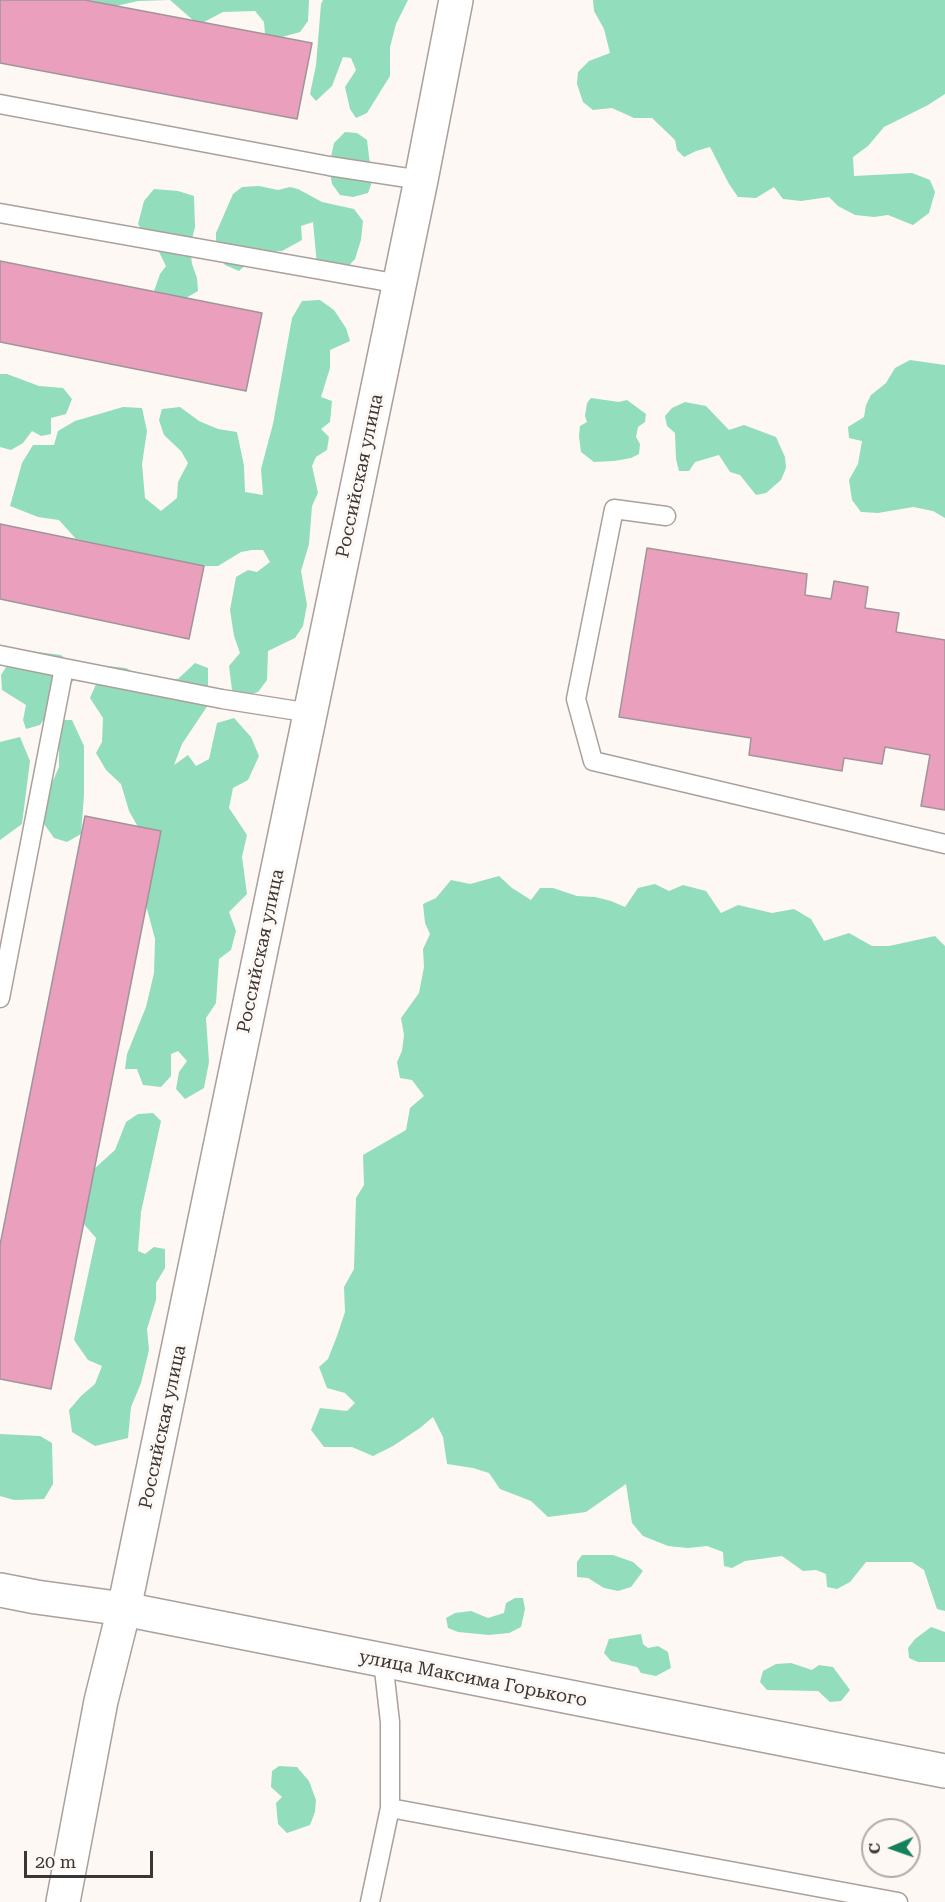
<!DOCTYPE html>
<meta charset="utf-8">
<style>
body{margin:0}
#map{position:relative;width:945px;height:1902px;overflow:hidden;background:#fef8f5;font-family:"Roboto Serif",serif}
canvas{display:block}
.north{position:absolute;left:861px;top:1818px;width:60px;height:60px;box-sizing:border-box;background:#fef8f5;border:2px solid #b0aaa8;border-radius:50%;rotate:268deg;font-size:16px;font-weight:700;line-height:24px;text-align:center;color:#3a3634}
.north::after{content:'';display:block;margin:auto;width:21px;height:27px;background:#14805c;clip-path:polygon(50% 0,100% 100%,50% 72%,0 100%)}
.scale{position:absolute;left:24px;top:1851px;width:129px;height:27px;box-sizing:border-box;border:3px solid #3a3634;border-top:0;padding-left:8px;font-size:18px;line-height:21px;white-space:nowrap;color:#3a3634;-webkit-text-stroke:4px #fef8f5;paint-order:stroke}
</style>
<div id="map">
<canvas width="945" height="1902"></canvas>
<div class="north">С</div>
<div class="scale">20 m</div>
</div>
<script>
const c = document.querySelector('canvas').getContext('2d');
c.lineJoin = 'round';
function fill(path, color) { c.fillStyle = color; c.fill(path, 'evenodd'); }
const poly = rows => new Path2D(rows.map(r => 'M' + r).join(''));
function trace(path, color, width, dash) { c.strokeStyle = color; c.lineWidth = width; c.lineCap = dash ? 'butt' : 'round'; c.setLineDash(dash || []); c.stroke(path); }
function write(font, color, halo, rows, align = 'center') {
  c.font = font + ' "Roboto Serif",serif'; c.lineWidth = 6; c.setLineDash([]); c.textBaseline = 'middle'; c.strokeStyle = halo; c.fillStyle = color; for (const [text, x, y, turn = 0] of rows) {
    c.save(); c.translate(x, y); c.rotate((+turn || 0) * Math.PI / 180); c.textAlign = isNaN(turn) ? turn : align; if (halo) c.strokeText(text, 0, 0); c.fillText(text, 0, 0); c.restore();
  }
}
fill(poly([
 [89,0,309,0,308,21,300,32,282,37,265,34,264,22,255,11,223,12,204,22,194,21,170,0,138,1,116,6],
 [323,0,408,0,396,24,390,47,390,76,367,113,356,118,350,109,345,87,356,70,351,58,343,57,332,86,316,101,310,94,316,65,321,4],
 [593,0,945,0,945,94,928,105,884,127,868,146,853,157,854,176,912,173,930,180,935,192,929,213,913,225,888,215,874,217,855,215,838,206,829,197,801,201,783,199,774,187,756,198,738,197,729,184,710,147,696,151,684,157,677,150,675,140,652,118,634,118,612,108,593,110,583,102,577,84,578,72,589,61,610,53,604,29,594,11],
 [345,132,357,133,367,140,371,173,372,182,368,193,353,197,340,195,332,184,329,166,334,143],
 [259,186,278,190,290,187,298,189,322,202,354,209,363,221,361,240,355,259,341,274,317,265,313,222,301,226,302,240,282,251,267,252,253,258,239,271,225,265,216,252,216,233,233,194,242,187],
 [154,189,178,191,194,196,195,227,190,247,192,264,197,278,198,291,186,298,154,291,160,274,166,266,158,250,147,239,138,224,144,201],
 [320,300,334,310,346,328,350,341,330,350,330,368,321,397,332,401,330,422,321,429,329,437,327,450,316,457,312,466,318,493,312,506,309,544,301,571,307,605,303,626,295,638,268,651,267,680,258,692,241,697,232,690,229,666,240,653,234,636,230,610,236,577,248,570,257,572,270,562,263,550,252,550,241,552,218,566,204,566,76,539,59,520,38,517,10,506,22,463,33,445,54,445,58,431,75,421,123,407,142,408,147,431,142,464,145,498,161,511,177,498,178,482,188,463,181,451,164,435,159,420,162,409,180,407,199,421,218,429,237,432,244,466,245,492,263,495,261,469,273,424,292,318,302,301],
 [910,360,945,365,945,518,933,511,913,507,878,513,861,512,852,500,849,480,858,464,862,441,849,438,848,427,864,417,866,405,871,395,886,383,895,368],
 [0,374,7,374,39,386,63,388,72,399,66,414,51,418,51,434,41,436,32,431,23,443,11,450,0,447],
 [591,398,619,402,627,400,646,414,645,422,638,427,636,437,640,444,639,454,631,458,614,461,594,462,581,452,579,436,580,426,587,422,585,416,587,403],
 [685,402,706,406,729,430,744,425,776,437,785,457,786,468,781,480,766,493,756,495,740,475,730,472,719,455,695,462,689,471,679,471,676,459,675,433,667,426,665,416,672,408],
 [30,651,61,655,81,672,59,697,40,725,26,729,23,720,26,705,2,690,1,675,12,658],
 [195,663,208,668,208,705,182,744,174,765,188,755,196,766,209,759,217,723,234,718,251,737,259,756,248,780,233,788,229,808,247,835,242,857,247,894,229,912,236,931,231,950,219,959,216,1003,206,1018,209,1062,204,1088,185,1099,176,1089,179,1072,187,1061,178,1051,171,1054,171,1076,161,1087,143,1085,137,1069,125,1069,127,1054,146,1007,154,973,155,939,146,905,161,831,138,827,129,811,121,784,106,770,96,753,102,742,103,718,90,698,100,675,108,666,126,668,146,679,178,679],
 [55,720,72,720,84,746,84,795,81,834,67,842,54,838,42,821,51,785,59,767,59,744,52,733],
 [20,737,30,761,22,824,0,840,0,742],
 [499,876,512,888,531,900,540,888,553,888,577,896,595,897,611,901,625,907,638,888,655,884,669,891,683,885,706,891,721,913,738,905,772,913,794,909,811,919,824,941,849,933,872,946,889,946,935,936,945,946,945,1611,937,1609,924,1570,912,1562,866,1562,850,1582,837,1589,827,1587,826,1574,816,1570,803,1571,782,1556,745,1561,732,1568,724,1566,723,1552,707,1546,688,1548,668,1546,643,1536,632,1523,626,1484,586,1512,548,1517,531,1501,500,1489,489,1473,473,1468,447,1464,443,1437,433,1417,420,1428,393,1446,373,1456,352,1447,324,1447,311,1430,320,1408,347,1411,355,1403,345,1393,327,1388,319,1367,328,1359,337,1336,345,1312,344,1287,354,1269,356,1198,364,1185,363,1155,406,1130,410,1108,424,1096,412,1080,400,1078,397,1062,402,1051,404,1035,401,1018,419,993,424,967,423,949,430,934,425,923,423,904,436,898,451,880,470,884],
 [153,1113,161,1121,141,1212,138,1251,145,1254,154,1247,165,1249,165,1268,156,1283,156,1300,147,1329,149,1350,141,1383,131,1407,128,1438,95,1446,72,1432,69,1410,81,1396,95,1384,102,1366,88,1360,74,1340,96,1238,83,1223,94,1169,115,1150,126,1122,138,1114],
 [0,1434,40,1436,52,1443,53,1484,44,1499,14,1500,0,1496],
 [582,1555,613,1555,633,1562,643,1571,631,1587,618,1591,604,1588,588,1578,577,1577,577,1562],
 [515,1598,523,1598,525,1609,521,1627,509,1633,489,1635,458,1632,448,1628,446,1618,455,1613,471,1611,488,1618,504,1613,506,1603],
 [931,1627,945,1632,945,1662,918,1662,909,1658,908,1648,915,1639],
 [641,1634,643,1644,648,1648,658,1646,668,1652,671,1668,656,1676,641,1673,637,1667,611,1661,604,1653,609,1639],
 [791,1663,812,1670,819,1665,833,1667,850,1690,841,1701,830,1702,818,1691,767,1690,760,1682,763,1671,776,1664],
 [279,1766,297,1767,309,1781,316,1800,315,1812,310,1825,287,1833,278,1824,276,1803,282,1797,271,1787,272,1771]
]), '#92ddbb');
const building = poly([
 [0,0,85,0,312,43,297,119,0,63,0,0],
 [0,261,262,313,246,391,0,342,0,261],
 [0,524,204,566,189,639,0,599,0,524],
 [647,548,807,574,805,595,831,599,834,581,868,587,865,608,899,613,896,632,945,640,945,810,921,806,930,755,885,747,882,764,844,758,842,771,749,755,751,738,619,717,647,548],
 [85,816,161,831,51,1389,0,1379,0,1245,85,816]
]);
fill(building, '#eaa0bd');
trace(building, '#9f9599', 1.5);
const lane = poly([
 [0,104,329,166,421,180],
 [0,213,400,284],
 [666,516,614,509,576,699,593,761,945,844],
 [0,655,64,668],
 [0,998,64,668,222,699,311,713],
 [383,1661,390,1722,390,1808],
 [370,1902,390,1808,898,1902]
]);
const street = poly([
 [63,1902,101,1701,124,1609]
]);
const secondary = poly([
 [0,1590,36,1597,124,1609,945,1771],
 [124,1609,421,180,456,0]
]);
trace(lane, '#aaa09c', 21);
trace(street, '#aaa09c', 36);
trace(secondary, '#aaa09c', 36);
trace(lane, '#fff', 18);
trace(street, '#fff', 33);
trace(secondary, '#fff', 33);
write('18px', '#3a3634', '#fef8f5', [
 ["Российская улица",360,476,-78],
 ["Российская улица",261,951,-78],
 ["Российская улица",163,1427,-78],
 ["улица Максима Горького",473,1679,11]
]);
</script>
